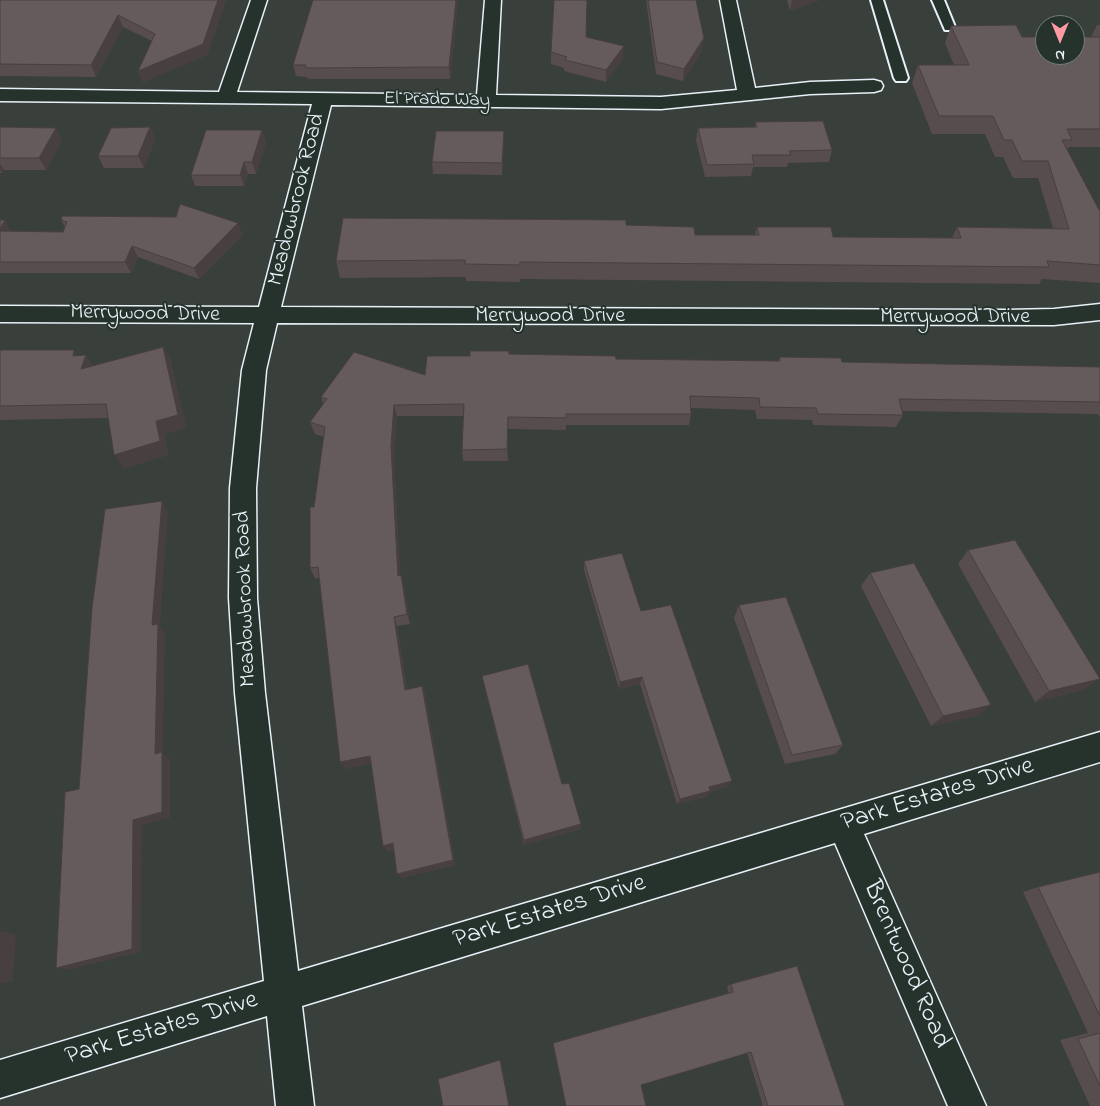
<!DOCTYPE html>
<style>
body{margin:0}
#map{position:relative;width:1100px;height:1106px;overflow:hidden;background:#393f3b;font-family:"Indie Flower",sans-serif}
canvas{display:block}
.north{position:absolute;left:1035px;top:15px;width:50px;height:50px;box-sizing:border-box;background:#26332d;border:1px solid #747f7e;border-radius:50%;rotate:180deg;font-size:14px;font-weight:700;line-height:20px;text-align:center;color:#e8f1f8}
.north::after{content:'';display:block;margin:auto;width:18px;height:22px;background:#ff9aa2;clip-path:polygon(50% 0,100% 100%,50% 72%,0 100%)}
</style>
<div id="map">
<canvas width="1100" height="1106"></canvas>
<div class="north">N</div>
</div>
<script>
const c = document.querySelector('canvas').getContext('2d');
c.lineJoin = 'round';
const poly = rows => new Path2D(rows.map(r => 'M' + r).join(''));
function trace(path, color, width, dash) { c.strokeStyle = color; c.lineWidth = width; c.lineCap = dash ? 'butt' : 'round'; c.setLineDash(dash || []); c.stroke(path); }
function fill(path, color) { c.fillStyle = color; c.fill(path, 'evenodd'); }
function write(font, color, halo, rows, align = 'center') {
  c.font = font + ' "Indie Flower",sans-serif'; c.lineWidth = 4; c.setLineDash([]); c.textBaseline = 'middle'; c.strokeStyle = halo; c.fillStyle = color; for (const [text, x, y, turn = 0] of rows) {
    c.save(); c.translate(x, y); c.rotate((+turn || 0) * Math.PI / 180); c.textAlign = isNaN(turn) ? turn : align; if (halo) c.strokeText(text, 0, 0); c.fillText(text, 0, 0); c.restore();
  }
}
const service = poly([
 [871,0,883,0,908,78,906,81,896,81,894,78,871,0],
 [932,0,944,0,955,27,953,30,945,30,932,0]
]);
const minor = poly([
 [251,0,267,0,237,92,477,95,485,0,501,0,496,95,661,97,737,90,720,0,736,0,755,88,810,82,874,80,881,82,883,86,881,90,874,92,810,94,661,109,331,105,281,307,1006,310,1054,309,1100,304,1100,320,1054,325,277,323,266,370,256,488,257,598,265,693,298,971,1100,732,1100,762,864,834,986,1106,948,1106,835,843,302,1006,314,1106,276,1106,267,1016,0,1098,0,1060,264,981,235,693,229,598,230,488,242,370,254,323,0,322,0,306,259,307,312,104,0,101,0,89,219,92,251,0]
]);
trace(service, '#e8f1f8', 4);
trace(minor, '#e8f1f8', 3);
fill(service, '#26332d');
fill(minor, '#26332d');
fill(poly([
 [0,0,226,0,207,55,143,82,138,71,152,41,123,27,96,77,0,76],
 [313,0,458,0,450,79,308,79,307,77,296,76,293,65],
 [646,0,696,0,702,50,683,81,656,74],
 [787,0,820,0,790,11],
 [1097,25,1100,25,1100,147,1069,147,1067,150,1099,210,1100,210,1100,283,1042,279,1039,284,520,279,520,282,466,281,466,277,340,278,336,261,626,225,695,235,755,235,757,227,833,237,952,238,957,227,1053,228,1038,178,1013,178,1003,157,995,157,985,134,932,134,912,83,918,65,954,65,945,43,951,26,1022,37,1091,37],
 [586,37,623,58,606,82,564,71,564,68,551,64,551,52],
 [755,122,832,150,829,162,788,163,787,167,753,167,751,176,705,177,696,140,698,128,755,127],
 [0,127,56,128,62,140,46,170,4,170,2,173,0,173],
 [150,127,155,139,144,168,104,168,98,156],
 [262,130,266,142,256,174,248,174,244,186,195,186,191,175],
 [504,131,504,143,502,175,433,174,432,162],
 [0,220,12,231,63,232,65,227,61,220,243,235,199,279,138,257,131,273,0,273],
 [163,347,171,362,186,428,164,434,168,455,124,468,108,418,0,420,0,350,78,356,93,366],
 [509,354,616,359,778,361,780,357,842,362,1100,367,1100,418,1098,414,902,411,903,415,896,427,813,425,812,420,757,419,755,410,691,408,691,414,689,425,566,425,566,430,508,429,508,461,463,461,462,450,463,416,397,416,394,457,400,575,404,585,410,624,397,626,407,689,422,686,425,694,455,865,401,878,394,849,387,851,371,763,345,769,340,762,319,578,315,578,310,568,314,507,324,437,315,434,310,422,323,404,321,397,425,375,470,356],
 [968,550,1084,690,1035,702,958,564],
 [584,561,641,611,728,787,710,792,706,797,677,804,640,684,619,689,584,570],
 [870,573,979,715,931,726,861,586],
 [739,605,843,745,835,754,785,764,734,618],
 [482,676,581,824,581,829,524,845],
 [1100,872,1100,1106,1090,1106,1060,1040,1088,1033,1023,892,1038,887],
 [731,984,845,1106,763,1106,747,1053,566,1106,729,994,727,986]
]), '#574d4f');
fill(poly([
 [218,0,226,0,207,55,143,82,138,71],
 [456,0,458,0,450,79,449,67],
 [792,0,820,0,790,11],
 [118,15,123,27,96,77,91,65],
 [704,38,702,50,683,81,684,69],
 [624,46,623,58,606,82,606,70],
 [150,127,155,139,144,168,138,156],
 [56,128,62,140,46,170,39,158],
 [262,130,266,142,256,174,252,162],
 [504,131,504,143,502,175,502,163],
 [244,162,248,174,244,186,240,175],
 [0,164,4,170,2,173,0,170],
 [5,220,12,232,0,232,0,229],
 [238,223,243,235,199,279,194,268],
 [132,246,138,257,131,273,125,262],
 [163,347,171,362,186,428,164,434,168,455,124,468,114,455,156,421],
 [74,350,83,363,86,355,96,370,91,383,73,356],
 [394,405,397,416,394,457,401,586,398,576,391,446],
 [508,417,508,461,507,449],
 [162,501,168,511,160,626,165,632,163,754,170,759,170,818,142,825,141,952,68,970,56,968,133,820,155,754,152,625],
 [401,575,404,585,410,624,407,614],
 [394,617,397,626,408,698,405,690],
 [642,677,640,684,619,689,620,682],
 [1100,679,1084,690,1035,702,1049,691],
 [422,686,425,694,455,865,401,878,397,874],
 [991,705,979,715,931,726,943,716],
 [370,756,374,763,345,769,340,762],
 [732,781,728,787,710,792,706,797,677,804,680,799,709,787],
 [581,824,581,829,524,845,524,840],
 [393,843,397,848,387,851,383,846],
 [0,931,16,935,13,981,0,984],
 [500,1060,501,1060,510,1106,509,1106]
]), '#473f40');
const building = poly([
 [0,0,218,0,203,44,138,71,155,34,118,15,91,65,0,64,0,0],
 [313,0,456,0,449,67,305,68,306,65,293,65,313,0],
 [554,0,587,0,586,37,624,46,606,70,565,60,567,57,551,52,554,0],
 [648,0,696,0,704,38,684,69,657,62,648,0],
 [1016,25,1022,37,1045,37,1045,55,1075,55,1075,37,1100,37,1100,129,1067,129,1072,140,1062,140,1099,210,1100,210,1100,265,1047,261,1049,267,520,262,520,265,465,264,465,260,336,261,343,218,626,220,626,225,694,227,695,235,759,235,757,227,831,227,833,237,961,238,957,227,1069,229,1048,161,1022,161,1012,140,1004,140,993,116,939,116,918,65,969,65,951,26,1016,25],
 [823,121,832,150,789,151,791,155,752,155,754,164,707,165,698,128,757,127,755,122,823,121],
 [0,127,56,128,39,158,0,158,0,127],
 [150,127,138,156,98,156,111,128,150,127],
 [206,130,262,130,252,162,244,162,240,175,191,175,206,130],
 [436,131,504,131,502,163,432,162,436,131],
 [180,204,238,223,194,268,132,246,125,262,0,262,0,231,63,232,67,222,61,220,62,216,176,217,180,204],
 [0,220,5,220,0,229,0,220],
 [163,347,178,415,156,421,160,441,114,455,106,404,0,406,0,350,74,350,73,356,86,355,81,369,163,347],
 [470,351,509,351,509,354,615,356,616,359,780,361,780,357,841,358,842,362,1100,367,1100,402,899,399,903,415,818,414,816,408,760,407,759,398,690,396,691,414,566,414,566,418,508,417,507,449,462,450,464,404,394,405,391,446,398,576,401,575,407,614,394,617,405,690,422,686,453,860,397,874,393,843,383,846,370,756,340,762,318,567,310,568,310,507,314,507,325,427,310,422,327,399,321,397,354,352,425,375,427,356,470,356,470,351],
 [162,501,152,625,158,624,155,754,162,752,162,812,133,820,132,949,56,968,65,792,79,789,92,608,105,509,162,501],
 [1015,540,1100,679,1049,691,968,550,1015,540],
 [622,553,641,611,671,605,732,781,709,787,710,791,680,799,642,677,620,682,584,561,622,553],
 [914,563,991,705,943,716,870,573,914,563],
 [786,597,843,745,792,755,739,605,786,597],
 [528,664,562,784,569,783,581,824,524,840,482,676,528,664],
 [1100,872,1100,1016,1038,887,1100,872],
 [797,966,845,1106,768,1106,751,1052,641,1085,646,1106,566,1106,553,1043,733,992,731,984,797,966],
 [1100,1033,1100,1086,1078,1039,1100,1033],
 [500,1060,509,1106,443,1106,438,1079,500,1060]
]);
fill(building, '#655a5c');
trace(building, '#473f40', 1);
write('19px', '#e8f1f8', '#26332d', [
 ["El Prado Way",437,101,1]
]);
write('22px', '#e8f1f8', '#26332d', [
 ["Meadowbrook Road",298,200,-76],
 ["Merrywood Drive",145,315,1],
 ["Merrywood Drive",550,317],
 ["Merrywood Drive",955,318],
 ["Meadowbrook Road",247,599,-92]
]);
write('26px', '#e8f1f8', '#26332d', [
 ["Park Estates Drive",938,796,-17],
 ["Park Estates Drive",550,913,-17],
 ["Brentwood Road",905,965,66],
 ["Park Estates Drive",162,1030,-17]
]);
</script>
